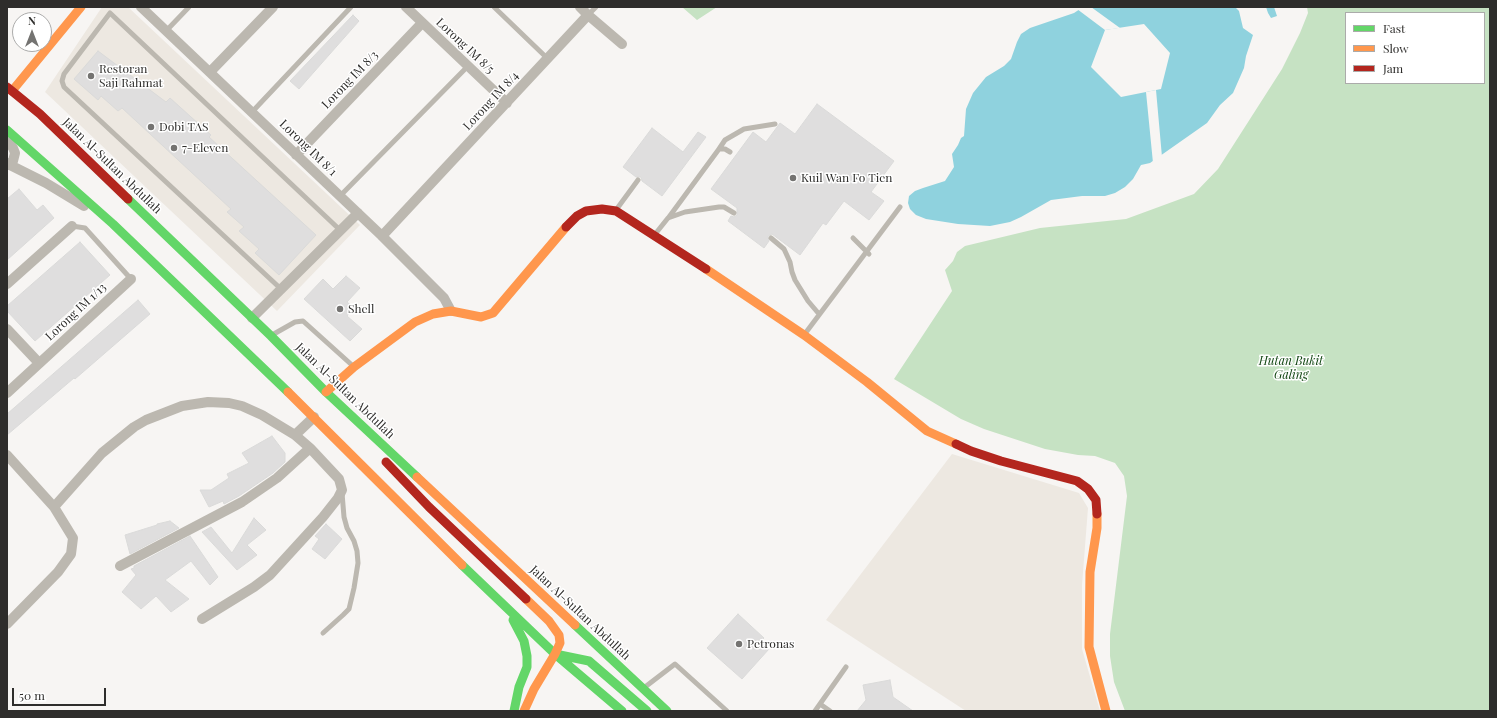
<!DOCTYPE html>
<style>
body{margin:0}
#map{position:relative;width:1497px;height:718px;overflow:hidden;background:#f7f5f3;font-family:"Playfair Display",serif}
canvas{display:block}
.frame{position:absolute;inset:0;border:8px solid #2e2d2b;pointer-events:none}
.legend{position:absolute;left:1345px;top:12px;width:140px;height:72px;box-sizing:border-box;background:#fff;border:1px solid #ababaa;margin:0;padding:5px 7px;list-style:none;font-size:12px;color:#2e2d2b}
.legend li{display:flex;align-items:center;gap:8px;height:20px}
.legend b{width:20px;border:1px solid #ababaa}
.north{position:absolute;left:12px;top:12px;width:40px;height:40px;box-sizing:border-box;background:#fff;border:1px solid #ababaa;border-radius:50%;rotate:0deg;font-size:11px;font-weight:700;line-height:16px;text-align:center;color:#2e2d2b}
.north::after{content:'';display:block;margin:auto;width:14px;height:18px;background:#747371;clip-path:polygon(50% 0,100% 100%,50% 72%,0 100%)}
.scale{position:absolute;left:12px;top:688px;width:94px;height:18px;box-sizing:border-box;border:2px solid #2e2d2b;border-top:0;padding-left:5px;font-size:12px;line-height:14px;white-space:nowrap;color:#2e2d2b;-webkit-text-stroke:3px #fff;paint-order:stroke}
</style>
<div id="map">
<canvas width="1497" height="718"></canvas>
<div class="frame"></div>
<ul class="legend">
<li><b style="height:5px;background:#63d668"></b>Fast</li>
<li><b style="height:5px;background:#ff974d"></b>Slow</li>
<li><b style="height:5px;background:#b3261e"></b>Jam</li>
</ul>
<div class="north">N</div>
<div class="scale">50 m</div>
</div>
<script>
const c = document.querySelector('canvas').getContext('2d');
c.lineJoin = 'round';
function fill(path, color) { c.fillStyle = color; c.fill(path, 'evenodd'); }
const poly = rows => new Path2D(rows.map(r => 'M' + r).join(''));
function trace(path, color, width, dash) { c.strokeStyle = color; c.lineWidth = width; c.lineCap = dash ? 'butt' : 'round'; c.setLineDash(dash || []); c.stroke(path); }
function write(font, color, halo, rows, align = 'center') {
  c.font = font + ' "Playfair Display",serif'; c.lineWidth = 3; c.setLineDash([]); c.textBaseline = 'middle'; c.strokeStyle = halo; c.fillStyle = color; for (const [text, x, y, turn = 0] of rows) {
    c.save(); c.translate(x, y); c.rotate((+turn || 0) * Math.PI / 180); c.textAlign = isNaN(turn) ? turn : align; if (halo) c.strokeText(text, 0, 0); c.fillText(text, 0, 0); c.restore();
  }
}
fill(poly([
 [102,7,128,7,360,225,277,311,45,92],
 [952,454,1079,493,1088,508,1082,585,1082,649,1100,711,966,711,826,620]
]), '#ede8e1');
fill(poly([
 [682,7,717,7,697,20],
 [1307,7,1490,7,1490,711,1125,711,1114,682,1110,656,1110,634,1127,496,1124,476,1115,463,1095,456,1078,455,1045,449,984,429,961,419,894,379,952,291,945,270,953,261,957,252,965,246,1040,228,1126,219,1194,194,1218,169,1282,69,1300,33,1308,13],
 [1346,13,1484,13,1484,83,1346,83]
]), '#c6e2c3');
fill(poly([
 [1083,7,1235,7,1239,11,1243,28,1253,35,1246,56,1244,68,1233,93,1220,105,1207,123,1150,163,1141,165,1133,179,1125,187,1115,193,1105,196,1082,196,1051,200,1021,217,1010,222,990,226,958,224,926,219,916,215,910,209,908,203,909,196,915,191,923,188,945,181,954,167,952,154,958,145,961,138,964,136,966,109,973,93,986,77,1004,66,1011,59,1017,42,1021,34,1030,28,1074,13],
 [1144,24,1170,53,1161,89,1121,97,1091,67,1105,30],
 [1266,7,1274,7,1277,16,1271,18,1268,13]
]), '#8fd2de');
fill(poly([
 [1080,7,1091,7,1120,28,1105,30,1077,9],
 [1156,90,1162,157,1153,163,1146,92]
]), '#f7f5f3');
const building = poly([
 [353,15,359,21,299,89,290,81,353,15],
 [98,51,166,102,170,98,211,135,209,137,316,235,279,275,255,253,259,249,239,231,244,227,227,212,231,209,122,108,118,111,101,96,98,100,74,79,98,51],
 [817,104,894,161,871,192,884,201,869,220,844,201,826,225,823,223,800,255,772,234,768,236,769,241,764,248,728,221,731,216,734,217,737,215,737,208,711,189,753,132,766,142,780,123,795,134,817,104],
 [652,128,683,152,698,132,706,137,662,196,642,181,641,177,636,177,623,167,652,128],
 [19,189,37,210,43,205,54,218,7,260,7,199,19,189],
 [80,242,110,275,35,341,7,311,7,306,80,242],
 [346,276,360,288,347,302,354,308,347,316,362,329,350,341,304,299,323,279,333,289,346,276],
 [138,300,150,314,75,379,74,378,7,435,7,414,138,300],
 [272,436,285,453,285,462,273,473,239,496,224,504,223,501,209,507,200,490,211,490,229,478,227,474,249,463,242,453,272,436],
 [254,518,266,530,247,545,257,555,237,570,202,532,211,527,232,553,254,518],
 [170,521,179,528,130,554,125,535,157,525,157,524,170,521],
 [326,524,342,539,325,559,312,549,319,539,315,536,326,524],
 [190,536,218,577,210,585,191,561,165,580,189,599,171,612,156,596,141,609,122,592,136,575,131,569,134,568,134,566,190,536],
 [738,614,764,638,760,642,769,649,742,679,707,648,738,614],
 [890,680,893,697,913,711,857,711,866,700,863,685,890,680]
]);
fill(building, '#dfdede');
trace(building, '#dadad9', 1);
trace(poly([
 [494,7,548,59],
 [588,15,596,7],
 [166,31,189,7],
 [252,112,351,7],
 [730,152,725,149,719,149,725,140,744,129,775,124],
 [340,196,468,66],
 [616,210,638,180],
 [669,217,719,149],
 [72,226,85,228,131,279],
 [656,233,668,218,685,212,719,207,724,207,734,213],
 [771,238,784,249,790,262,792,272,795,280,808,301,819,314],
 [853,238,869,254],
 [281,289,64,87,62,81,64,74,110,13,340,230],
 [272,335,295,322,303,321,353,366],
 [804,335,900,207],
 [323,633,343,615,349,609,354,588,358,563,357,551,354,541,347,528,344,517,342,493],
 [645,687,675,664,727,711],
 [820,704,830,711],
 [815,711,846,667]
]), '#bcb8b0', 5);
trace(poly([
 [141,7,382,236,444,298,451,311],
 [406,7,507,103],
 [580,7,588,15],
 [210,72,273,7],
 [7,139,13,148,15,153,13,161,7,165],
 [296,155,422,23],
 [8,164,46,183,84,206],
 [382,236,588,15,622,44],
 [7,284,72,226],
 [252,318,358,213],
 [7,329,39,363],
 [7,393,131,279],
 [295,435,314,417],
 [7,455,54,507,73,538,71,554,58,572,7,624],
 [54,507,102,453,134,427,146,420,182,406,208,402,229,403,242,406,262,415,295,435,310,448,339,479,342,490,338,498,323,517,270,575,254,587,202,619],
 [120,566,242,502,277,478,310,448]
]), '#bcb8b0', 10);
trace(poly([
 [7,130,113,224,288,392],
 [128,199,271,336,326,392,417,477],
 [462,565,555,654,622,711],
 [513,620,524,641,527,656,527,667,519,687,514,711],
 [575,625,667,711],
 [555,654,589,661,647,711]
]), '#63d668', 9);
trace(poly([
 [12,91,81,7],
 [706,269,804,335,867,382,927,431,956,444],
 [288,392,462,565],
 [326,392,354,367,415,322,433,314,451,311,481,317,493,313,566,227],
 [417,477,575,625],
 [1097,514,1097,528,1090,572,1089,647,1106,711],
 [526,599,549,621,559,635,560,643,555,654],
 [524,711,534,689,555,654]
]), '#ff974d', 9);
trace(poly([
 [7,87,40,114,128,199],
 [566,227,577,216,586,211,602,209,616,211,706,269],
 [956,444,971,451,1001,461,1077,481,1088,489,1096,500,1097,514],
 [386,462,429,507,526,599]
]), '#b3261e', 9);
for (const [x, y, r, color] of [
 [91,76,4,"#747371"],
 [151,127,4,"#747371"],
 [174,148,4,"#747371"],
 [793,178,4,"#747371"],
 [340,309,4,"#747371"],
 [739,644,4,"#747371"]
]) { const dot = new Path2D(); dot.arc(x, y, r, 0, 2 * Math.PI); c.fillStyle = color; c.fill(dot); trace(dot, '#fff', 1.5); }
write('12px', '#2e2d2b', '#fff', [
 ["Lorong IM 8/5",465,46,43],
 ["Lorong IM 8/3",350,80,-46],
 ["Lorong IM 8/4",491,101,-47],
 ["Lorong IM 8/1",308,148,44],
 ["Jalan Al-Sultan Abdullah",112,166,44],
 ["Lorong IM 1/13",76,312,-43],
 ["Jalan Al-Sultan Abdullah",345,391,44],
 ["Jalan Al-Sultan Abdullah",580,613,43]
]);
write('12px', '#2e2d2b', '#fff', [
 ["Restoran",99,69],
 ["Saji Rahmat",99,83],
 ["Dobi TAS",159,127],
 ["7-Eleven",182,148],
 ["Kuil Wan Fo Tien",801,178],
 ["Shell",348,309],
 ["Petronas",747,644]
], 'left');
write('italic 12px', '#124713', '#fff', [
 ["Hutan Bukit",1291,361],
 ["Galing",1291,375]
]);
</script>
